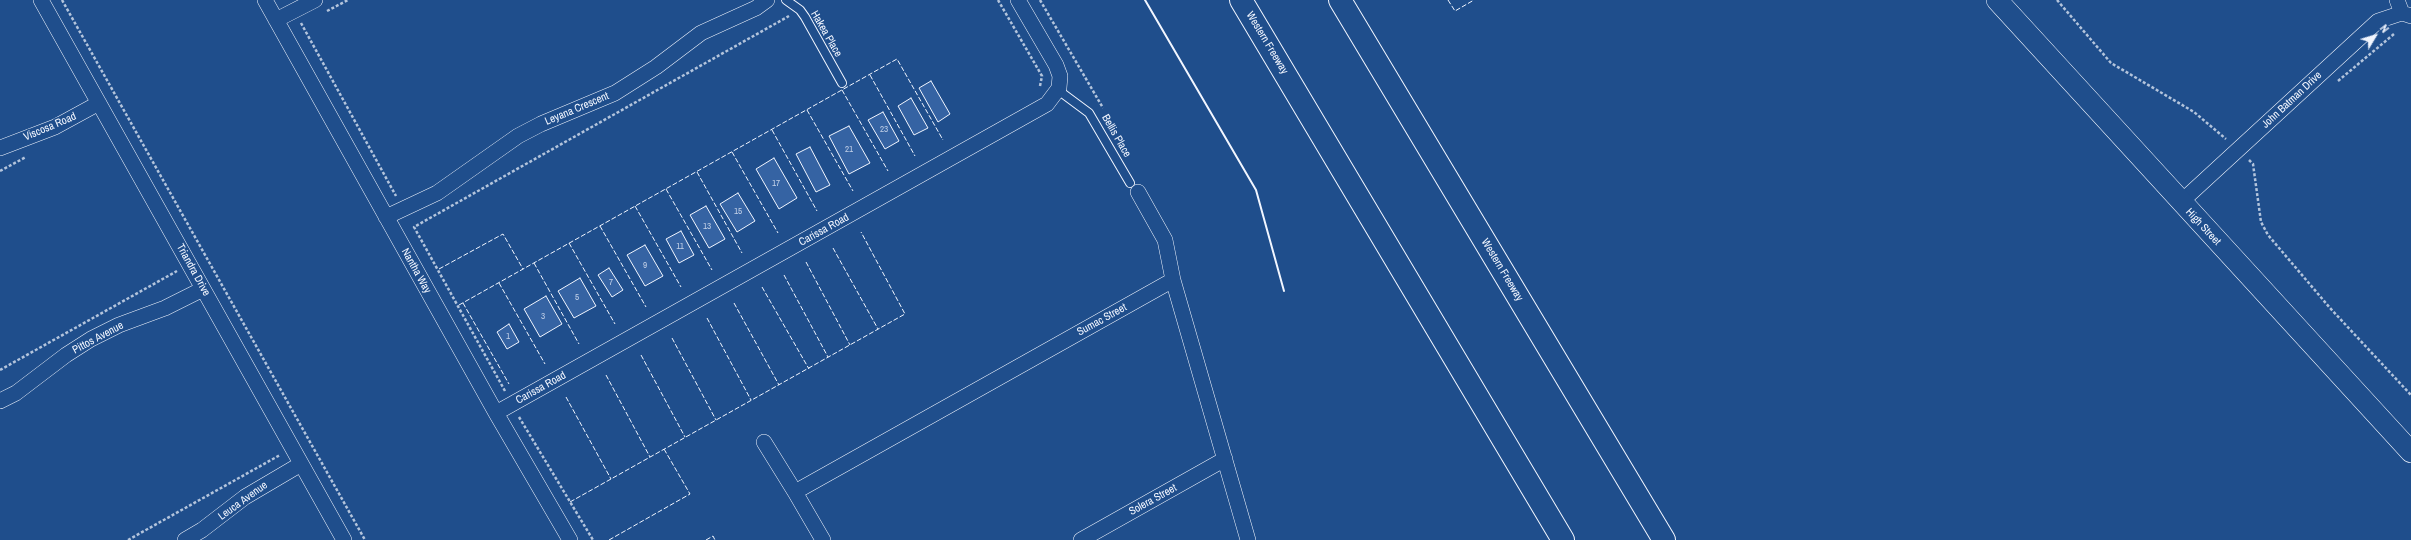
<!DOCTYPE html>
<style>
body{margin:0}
#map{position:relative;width:2411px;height:540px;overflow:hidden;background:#1f4e8c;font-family:"Archivo Narrow",sans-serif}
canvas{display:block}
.north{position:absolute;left:2355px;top:16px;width:40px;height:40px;-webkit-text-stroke:3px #1f4e8c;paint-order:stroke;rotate:52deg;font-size:11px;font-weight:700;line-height:16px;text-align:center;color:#f2f6ff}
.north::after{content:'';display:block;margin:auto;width:14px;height:18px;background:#f2f6ff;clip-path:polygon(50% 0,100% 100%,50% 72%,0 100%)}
</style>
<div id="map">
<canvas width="2411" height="540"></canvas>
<div class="north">N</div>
</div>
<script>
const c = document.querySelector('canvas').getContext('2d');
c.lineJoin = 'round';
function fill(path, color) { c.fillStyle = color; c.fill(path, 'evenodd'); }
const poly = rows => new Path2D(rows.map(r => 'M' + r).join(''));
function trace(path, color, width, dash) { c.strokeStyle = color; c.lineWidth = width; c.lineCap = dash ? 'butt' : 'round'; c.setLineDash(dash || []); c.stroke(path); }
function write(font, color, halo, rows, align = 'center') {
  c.font = font + ' "Archivo Narrow",sans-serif'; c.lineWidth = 3; c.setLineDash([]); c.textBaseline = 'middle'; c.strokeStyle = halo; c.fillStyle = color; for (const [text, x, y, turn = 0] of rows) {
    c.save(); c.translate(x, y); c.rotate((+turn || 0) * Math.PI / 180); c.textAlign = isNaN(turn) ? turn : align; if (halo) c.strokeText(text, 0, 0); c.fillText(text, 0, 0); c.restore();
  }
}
const building = poly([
 [931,81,950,114,938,122,919,88,931,81],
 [911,98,928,128,914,135,898,106,911,98],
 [883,112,899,141,885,149,868,120,883,112],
 [849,126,870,163,849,174,829,136,849,126],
 [810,147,830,185,816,192,796,154,810,147],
 [774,158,797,198,779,209,756,169,774,158],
 [738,193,755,221,737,232,720,204,738,193],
 [706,206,725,239,709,248,690,215,706,206],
 [681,231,694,255,679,263,666,239,681,231],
 [645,245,663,276,645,286,627,255,645,245],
 [609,268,623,290,612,297,598,275,609,268],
 [580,278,596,306,574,318,558,291,580,278],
 [546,296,562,324,540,337,524,309,546,296],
 [509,324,519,342,507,349,497,332,509,324]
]);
fill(building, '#3563a3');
trace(building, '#f2f6ff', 1);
const service = poly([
 [786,0,800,10,805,17,842,83],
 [1058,90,1089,113,1130,183]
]);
const minor = poly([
 [41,0,344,540],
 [265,0,496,413,570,540],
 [2397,0,2402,13],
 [276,20,315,0],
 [0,148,55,127,99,103],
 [1138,192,1165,240,1173,280],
 [2181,202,2378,21,2402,13,2411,16],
 [386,217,437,193,518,136,541,124,615,93,656,67,701,33,756,8,767,0],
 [0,401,16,393,66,355,91,339,119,325,165,308,203,289],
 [496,413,1047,104,1059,88,1060,76,1056,65,1018,0],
 [764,442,795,492],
 [185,540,202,530,245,497,301,464],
 [823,540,795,492,1173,280,1248,540],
 [1081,540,1225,459]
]);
const secondary = poly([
 [1997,0,2411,452]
]);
const motorway = poly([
 [1241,0,1563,540],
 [1340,0,1664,540]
]);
trace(service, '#f2f6ff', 10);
trace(minor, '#f2f6ff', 16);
trace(secondary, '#f2f6ff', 22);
trace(motorway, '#f2f6ff', 24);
trace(poly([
 [62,0,365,540],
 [998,0,1042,76,1040,86],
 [1040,0,1103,108],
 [2057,0,2111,63,2194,112,2226,139],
 [327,11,348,0],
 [301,23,396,196],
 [2338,81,2394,34],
 [2249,160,2253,164,2261,222,2268,235,2330,308,2411,395],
 [0,171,26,157],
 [0,370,177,271],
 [505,391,414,227,789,16],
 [519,417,593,540],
 [128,540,280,455]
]), '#b3c4dc', 2.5, [3, 2]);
trace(service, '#1f4e8c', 8);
trace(minor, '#1f4e8c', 15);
trace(secondary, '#1f4e8c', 21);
trace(motorway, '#1f4e8c', 22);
trace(poly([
 [1448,0,1455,11,1474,0],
 [870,75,915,156],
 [842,90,888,171],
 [807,110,853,191],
 [772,130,817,211],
 [732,152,778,233],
 [697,172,742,253],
 [666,189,712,270],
 [635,206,681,287],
 [600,226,646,307],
 [569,243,615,324],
 [833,248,878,329],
 [806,262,850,345],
 [534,263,579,344],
 [439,269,503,234,523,269],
 [784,275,828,357],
 [499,283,545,364],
 [762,287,809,369],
 [463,303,509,384],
 [734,303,779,385],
 [459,305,897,59,943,140],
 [707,318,751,400],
 [672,338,716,420],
 [641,355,685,437],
 [606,375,650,457],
 [566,397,611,479],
 [570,502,905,314,861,232],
 [609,540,690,494,664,449],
 [706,540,713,536,715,540]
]), '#f2f6ff', 1, [5, 2]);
trace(poly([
 [1145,0,1256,190,1284,291]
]), '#f2f6ff', 2);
write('9px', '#c3d1e8', null, [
 ["23",884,130],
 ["21",849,150],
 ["17",776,184],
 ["15",738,212],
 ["13",707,227],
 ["11",680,247],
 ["9",645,266],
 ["7",611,283],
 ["5",577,298],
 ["3",543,317],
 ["1",508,337]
]);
write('11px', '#f2f6ff', '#1f4e8c', [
 ["Hakea Place",826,34,60],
 ["Western Freeway",1267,43,59],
 ["John Batman Drive",2292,100,-43],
 ["Leyana Crescent",577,109,-23],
 ["Viscosa Road",50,127,-23],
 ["Bellis Place",1116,136,60],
 ["High Street",2203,227,47],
 ["Carissa Road",824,230,-29],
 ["Triandra Drive",193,270,61],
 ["Western Freeway",1502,270,59],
 ["Nantha Way",416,271,61],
 ["Sumac Street",1102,320,-29],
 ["Pittos Avenue",98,338,-28],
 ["Carissa Road",541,388,-29],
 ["Solera Street",1153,500,-29],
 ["Leuca Avenue",243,501,-36]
]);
</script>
